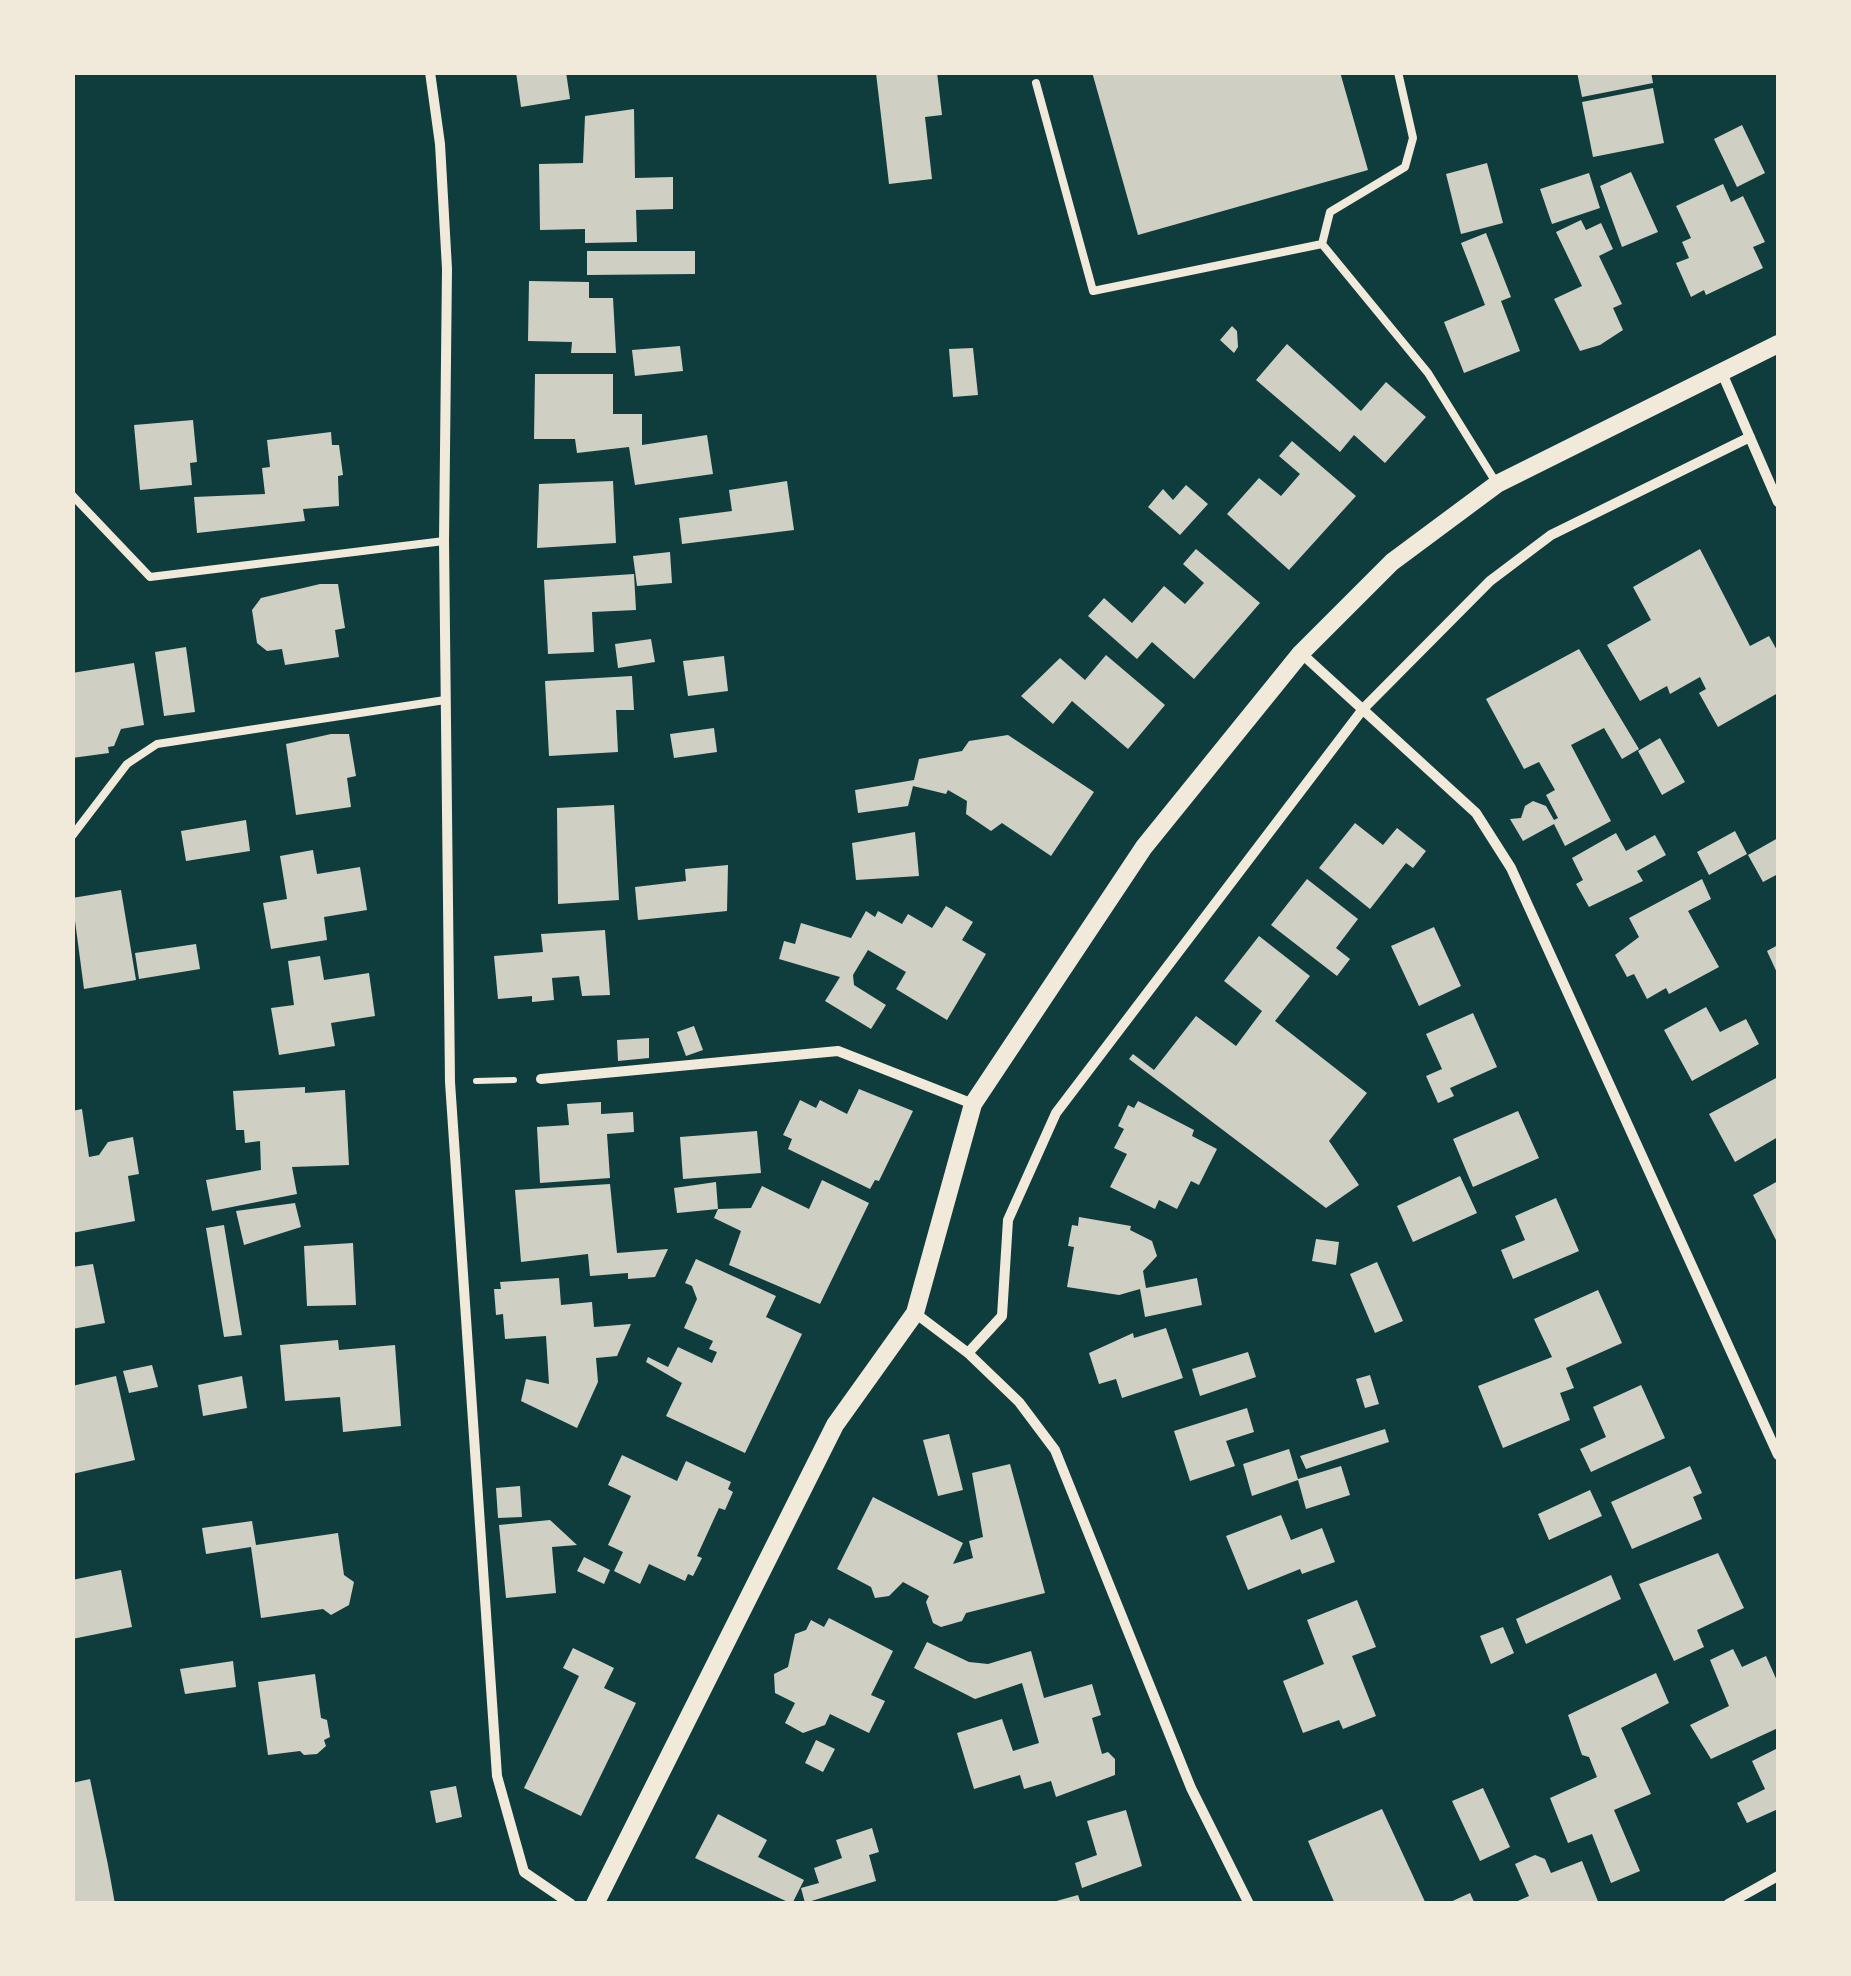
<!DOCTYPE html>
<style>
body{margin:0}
#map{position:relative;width:1851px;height:1976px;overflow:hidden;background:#0f3d3e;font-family:Ubuntu,sans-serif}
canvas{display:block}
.frame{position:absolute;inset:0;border:75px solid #f1e9da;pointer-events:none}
</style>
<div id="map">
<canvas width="1851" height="1976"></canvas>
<div class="frame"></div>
</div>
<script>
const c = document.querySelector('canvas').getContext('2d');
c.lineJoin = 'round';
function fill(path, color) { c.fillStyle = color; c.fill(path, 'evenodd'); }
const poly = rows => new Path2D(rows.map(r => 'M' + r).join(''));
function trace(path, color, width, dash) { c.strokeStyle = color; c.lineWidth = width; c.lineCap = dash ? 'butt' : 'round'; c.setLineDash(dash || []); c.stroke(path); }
fill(poly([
 [516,72,566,72,570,99,521,107],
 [937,72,942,115,925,117,932,179,889,184,876,73],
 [1092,72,1340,72,1368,170,1138,235],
 [1577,72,1651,72,1653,83,1582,97],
 [1653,88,1664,143,1593,157,1582,102],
 [634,109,635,178,673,177,673,209,636,210,637,242,585,243,585,229,540,230,539,164,583,163,585,116],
 [1742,125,1765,173,1737,187,1714,139],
 [1487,163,1503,223,1461,234,1446,174],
 [1631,172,1658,232,1622,247,1600,186],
 [1589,173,1600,208,1552,224,1540,189],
 [1723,184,1731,202,1743,196,1765,242,1753,247,1763,268,1706,295,1704,290,1691,297,1676,263,1689,258,1682,242,1691,238,1676,206],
 [1581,220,1586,230,1601,223,1613,249,1599,256,1622,304,1613,308,1623,330,1600,345,1580,351,1554,299,1582,286,1556,232],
 [1486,233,1511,297,1501,301,1520,351,1464,373,1444,322,1485,305,1461,243],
 [587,251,695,251,695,274,587,275],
 [529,281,589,282,589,298,613,298,616,353,571,353,572,342,528,341],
 [1232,326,1237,331,1238,347,1234,353,1220,340],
 [1287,344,1361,411,1386,382,1426,417,1385,463,1354,435,1340,452,1256,380],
 [680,346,683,371,635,376,632,350],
 [973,348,978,395,953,397,949,349],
 [535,374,613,374,613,414,642,414,642,445,707,435,713,474,635,485,629,447,577,453,575,439,534,439],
 [193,420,197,462,190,463,192,485,140,490,134,425],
 [331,432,332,445,339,445,343,475,338,476,339,506,303,509,305,521,197,533,194,497,265,494,262,468,270,467,267,440],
 [1292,441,1356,496,1289,570,1227,514,1259,478,1281,496,1300,474,1279,456],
 [613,481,616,543,537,548,539,484],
 [787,481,794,530,682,544,679,518,732,511,729,490],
 [1186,485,1208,504,1180,535,1148,507,1163,489,1173,500],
 [1196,549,1260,603,1194,679,1152,642,1137,659,1088,616,1104,598,1132,623,1164,586,1185,604,1204,583,1183,564],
 [1700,549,1750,646,1769,636,1778,652,1778,693,1718,727,1699,693,1706,689,1700,677,1670,694,1667,686,1640,701,1607,645,1651,620,1633,587],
 [670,552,672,583,637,586,633,556],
 [634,574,636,610,592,612,594,652,548,654,544,580],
 [320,584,338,584,345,628,335,630,339,657,285,665,282,649,267,651,257,643,252,610,261,598],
 [651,639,655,662,618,668,615,644],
 [186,647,195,712,164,716,155,652],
 [1579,649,1639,749,1622,759,1604,728,1571,745,1611,821,1565,846,1554,824,1523,841,1510,819,1521,818,1525,806,1533,801,1546,806,1554,820,1558,818,1546,795,1555,790,1539,762,1524,769,1486,699],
 [1106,655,1165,705,1128,749,1072,701,1053,724,1021,696,1060,658,1085,680],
 [724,656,728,691,688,696,683,661],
 [134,663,144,725,121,729,114,746,108,747,109,753,72,758,72,673],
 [632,676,634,710,616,710,618,752,549,756,545,681],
 [714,728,717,752,674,758,670,734],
 [331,734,349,734,356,776,347,778,351,807,296,815,286,744],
 [1008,735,1094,792,1051,856,1002,823,991,831,966,814,967,801,948,790,946,794,913,786,908,806,858,813,855,790,914,780,919,759,962,751,969,741],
 [1660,738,1685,782,1662,795,1638,751],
 [614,805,619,900,558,904,557,808],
 [246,820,250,851,186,861,181,831],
 [1355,823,1383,845,1397,828,1426,851,1413,868,1406,863,1370,909,1319,868],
 [1735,831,1747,854,1709,875,1697,852],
 [915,832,919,876,856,880,852,843],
 [1616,833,1626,851,1655,835,1666,855,1637,871,1643,881,1589,907,1576,884,1583,880,1572,858],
 [1778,838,1778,874,1763,882,1748,855],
 [313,850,317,874,360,867,367,910,324,917,327,940,271,949,263,903,287,899,280,856],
 [728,865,727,911,638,920,635,887,686,881,685,869],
 [1307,879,1358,919,1336,948,1350,959,1337,976,1271,925],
 [1702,879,1711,899,1688,911,1719,967,1669,994,1666,988,1647,999,1634,974,1627,977,1615,955,1639,937,1629,918],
 [121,890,136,980,84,989,72,898],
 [946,906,973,922,962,940,986,954,947,1020,896,989,906,972,868,950,853,975,854,985,886,1005,871,1029,825,1001,840,977,779,959,784,941,795,944,801,923,851,938,866,911,875,917,878,911,902,924,908,914,932,928],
 [1434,927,1461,986,1419,1006,1391,946],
 [605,930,610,995,582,996,579,976,552,978,554,1000,532,1002,532,996,498,999,494,956,543,952,541,934],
 [1259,936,1310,976,1275,1021,1367,1093,1329,1141,1359,1185,1326,1208,1129,1059,1133,1054,1154,1070,1196,1016,1236,1046,1262,1011,1224,981],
 [196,944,200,969,139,979,135,953],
 [1778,945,1778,975,1767,951],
 [320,956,324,980,369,973,375,1016,331,1023,335,1046,279,1055,271,1008,294,1005,288,961],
 [1706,1007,1720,1032,1746,1019,1759,1044,1692,1081,1664,1030],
 [1473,1013,1497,1067,1450,1088,1454,1096,1438,1103,1426,1076,1442,1069,1426,1034],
 [694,1026,703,1050,686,1056,677,1032],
 [649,1038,649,1058,618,1061,617,1040],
 [1778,1077,1778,1137,1735,1162,1709,1114],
 [305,1087,305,1093,345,1090,349,1165,292,1167,297,1194,212,1211,206,1180,261,1170,260,1141,245,1143,244,1130,236,1130,233,1091],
 [859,1089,913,1111,879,1181,875,1180,870,1189,788,1149,792,1139,783,1135,800,1100,816,1108,820,1100,847,1114],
 [1138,1101,1194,1130,1192,1136,1217,1149,1199,1185,1191,1181,1177,1209,1159,1200,1155,1209,1110,1187,1127,1154,1114,1148,1124,1129,1118,1126,1128,1105,1134,1108],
 [601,1102,601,1114,633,1112,634,1132,607,1134,610,1178,540,1183,537,1127,569,1125,567,1104],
 [82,1109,89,1157,99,1155,108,1142,133,1137,139,1174,128,1176,135,1221,72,1233,72,1111],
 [1518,1111,1539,1158,1473,1187,1453,1139],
 [757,1131,761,1173,683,1179,680,1137],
 [1460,1176,1477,1213,1413,1242,1397,1206],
 [822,1180,869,1203,820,1304,729,1265,741,1231,714,1218,718,1209,751,1208,762,1186,809,1209],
 [1778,1181,1778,1244,1753,1195],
 [716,1182,718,1209,677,1213,674,1188],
 [610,1184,617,1253,668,1249,655,1277,628,1279,628,1273,590,1276,588,1254,521,1262,515,1190],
 [1556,1198,1579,1251,1513,1279,1501,1250,1525,1240,1515,1216],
 [295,1203,301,1227,244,1245,236,1211],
 [1079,1217,1131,1226,1130,1230,1152,1241,1157,1256,1143,1271,1146,1288,1197,1278,1202,1305,1145,1317,1140,1289,1119,1295,1067,1287,1074,1247,1068,1246,1072,1225,1078,1226],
 [224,1225,242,1335,224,1337,206,1228],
 [1316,1239,1339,1242,1336,1265,1312,1261],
 [353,1243,356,1305,307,1306,304,1246],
 [696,1259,776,1296,766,1317,802,1334,745,1453,666,1416,682,1383,646,1362,648,1357,668,1367,678,1347,712,1363,717,1352,709,1349,713,1341,684,1328,697,1299,692,1286,685,1283],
 [1377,1262,1403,1321,1375,1333,1350,1274],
 [93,1264,105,1323,72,1329,72,1267],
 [559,1278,561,1305,592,1302,594,1327,631,1324,617,1356,596,1358,598,1382,577,1428,521,1401,526,1379,549,1384,546,1336,505,1339,503,1314,496,1315,494,1289,501,1289,500,1282],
 [1598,1290,1622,1343,1566,1368,1574,1388,1560,1393,1570,1420,1503,1448,1478,1386,1552,1357,1534,1319],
 [1166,1328,1183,1378,1122,1398,1116,1379,1099,1384,1089,1353,1133,1333,1134,1338],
 [338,1340,339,1350,395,1345,401,1426,343,1432,340,1397,285,1401,280,1345],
 [1248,1352,1256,1377,1200,1396,1192,1369],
 [152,1365,158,1387,129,1393,123,1371],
 [1370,1375,1379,1404,1365,1408,1356,1379],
 [116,1376,135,1460,72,1474,72,1386],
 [242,1376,247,1408,203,1416,198,1385],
 [1641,1385,1665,1438,1591,1472,1580,1449,1606,1437,1593,1407],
 [1247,1408,1254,1432,1226,1441,1235,1466,1190,1481,1174,1431],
 [1385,1429,1389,1442,1306,1469,1300,1456],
 [949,1434,963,1490,938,1496,923,1440],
 [1289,1449,1298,1479,1341,1466,1350,1495,1306,1509,1298,1480,1252,1496,1243,1464],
 [622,1455,677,1481,686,1461,731,1482,728,1489,733,1492,725,1510,719,1508,697,1556,702,1558,693,1576,688,1574,685,1581,649,1564,640,1584,614,1571,623,1552,608,1545,631,1496,608,1485],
 [1010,1464,1045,1593,966,1613,962,1621,941,1627,933,1623,926,1602,929,1596,903,1582,889,1596,875,1598,871,1587,837,1569,873,1497,963,1543,953,1564,973,1558,969,1541,983,1537,972,1473],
 [1690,1466,1702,1493,1693,1497,1702,1519,1632,1549,1611,1502],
 [520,1486,522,1517,498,1518,496,1488],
 [1590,1490,1602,1516,1549,1540,1538,1514],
 [1281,1515,1291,1540,1322,1528,1335,1562,1302,1574,1300,1569,1248,1590,1226,1536],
 [550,1520,577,1545,552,1547,556,1593,506,1598,499,1525],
 [252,1521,256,1545,338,1533,344,1575,354,1582,349,1605,331,1615,323,1609,261,1618,251,1547,206,1554,202,1528],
 [1718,1553,1744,1608,1697,1630,1704,1647,1674,1661,1639,1584],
 [584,1557,610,1570,604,1584,577,1571],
 [121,1570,132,1627,72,1639,72,1580],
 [1611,1575,1621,1599,1526,1644,1516,1619],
 [1357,1600,1376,1647,1352,1656,1376,1716,1343,1729,1339,1720,1303,1733,1283,1681,1324,1664,1307,1620],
 [829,1618,893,1651,871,1695,885,1701,869,1733,830,1714,825,1725,803,1733,785,1723,795,1703,775,1693,774,1674,788,1667,795,1634,806,1630,811,1620,824,1627],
 [1503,1627,1514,1653,1491,1664,1480,1636],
 [927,1642,969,1662,988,1664,1031,1651,1044,1698,1092,1684,1101,1715,1092,1718,1102,1754,1108,1752,1115,1759,1115,1775,1056,1797,1051,1781,1024,1789,1020,1775,974,1789,957,1733,1002,1719,1013,1751,1039,1743,1022,1683,975,1699,914,1668],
 [573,1648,614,1668,604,1688,636,1703,581,1816,524,1788,579,1676,563,1668],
 [1733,1649,1742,1667,1766,1656,1778,1683,1778,1728,1711,1759,1690,1725,1729,1706,1710,1660],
 [233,1661,236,1687,185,1694,180,1669],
 [1656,1673,1669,1703,1621,1728,1651,1794,1614,1810,1640,1871,1611,1883,1592,1834,1568,1843,1550,1798,1597,1777,1589,1757,1582,1755,1568,1715],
 [315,1674,321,1718,327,1720,330,1737,324,1740,326,1746,317,1754,304,1755,300,1751,268,1755,258,1682],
 [816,1740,835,1749,823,1772,805,1763],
 [1778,1748,1778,1809,1747,1823,1737,1803,1765,1789,1752,1761],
 [90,1779,108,1865,115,1904,72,1904,72,1783],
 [456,1786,462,1817,436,1823,430,1791],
 [1483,1788,1510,1847,1480,1861,1452,1801],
 [1382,1809,1426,1904,1335,1904,1308,1841],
 [1126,1810,1142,1866,1082,1888,1075,1863,1097,1855,1087,1821],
 [718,1814,767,1840,758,1857,804,1880,792,1904,695,1858],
 [872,1828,879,1852,869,1855,876,1881,805,1903,801,1888,819,1883,814,1868,842,1858,836,1840],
 [1535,1855,1545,1859,1551,1873,1582,1861,1599,1904,1511,1904,1529,1896,1515,1864],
 [1470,1893,1475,1904,1446,1904],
 [1078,1895,1081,1904,1053,1904,1053,1902]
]), '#cfcfc3');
trace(poly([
 [476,1081,514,1080]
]), '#f1e9da', 6);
trace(poly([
 [1036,83,1093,291,1322,244,1428,373,1497,484],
 [1322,244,1330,212,1405,167,1413,138,1398,72],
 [72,495,150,577,444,541],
 [72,836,127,764,157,744,445,700]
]), '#f1e9da', 8);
trace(poly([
 [430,72,440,144,447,269,444,541,450,1082,497,1776,524,1872,571,1904],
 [1722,373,1778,502],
 [1301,653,1476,813,1511,868,1778,1455],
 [541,1079,838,1051,973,1104],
 [915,1313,968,1353,1019,1402,1055,1450,1191,1788,1249,1904],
 [968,1353,1002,1316,1008,1220,1056,1113,1363,709,1490,581,1551,535,1750,437],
 [1728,1904,1778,1876]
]), '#f1e9da', 10);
trace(poly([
 [595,1904,835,1425,915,1313,973,1104,1144,847,1301,653,1392,562,1497,484,1778,344]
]), '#f1e9da', 18);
</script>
